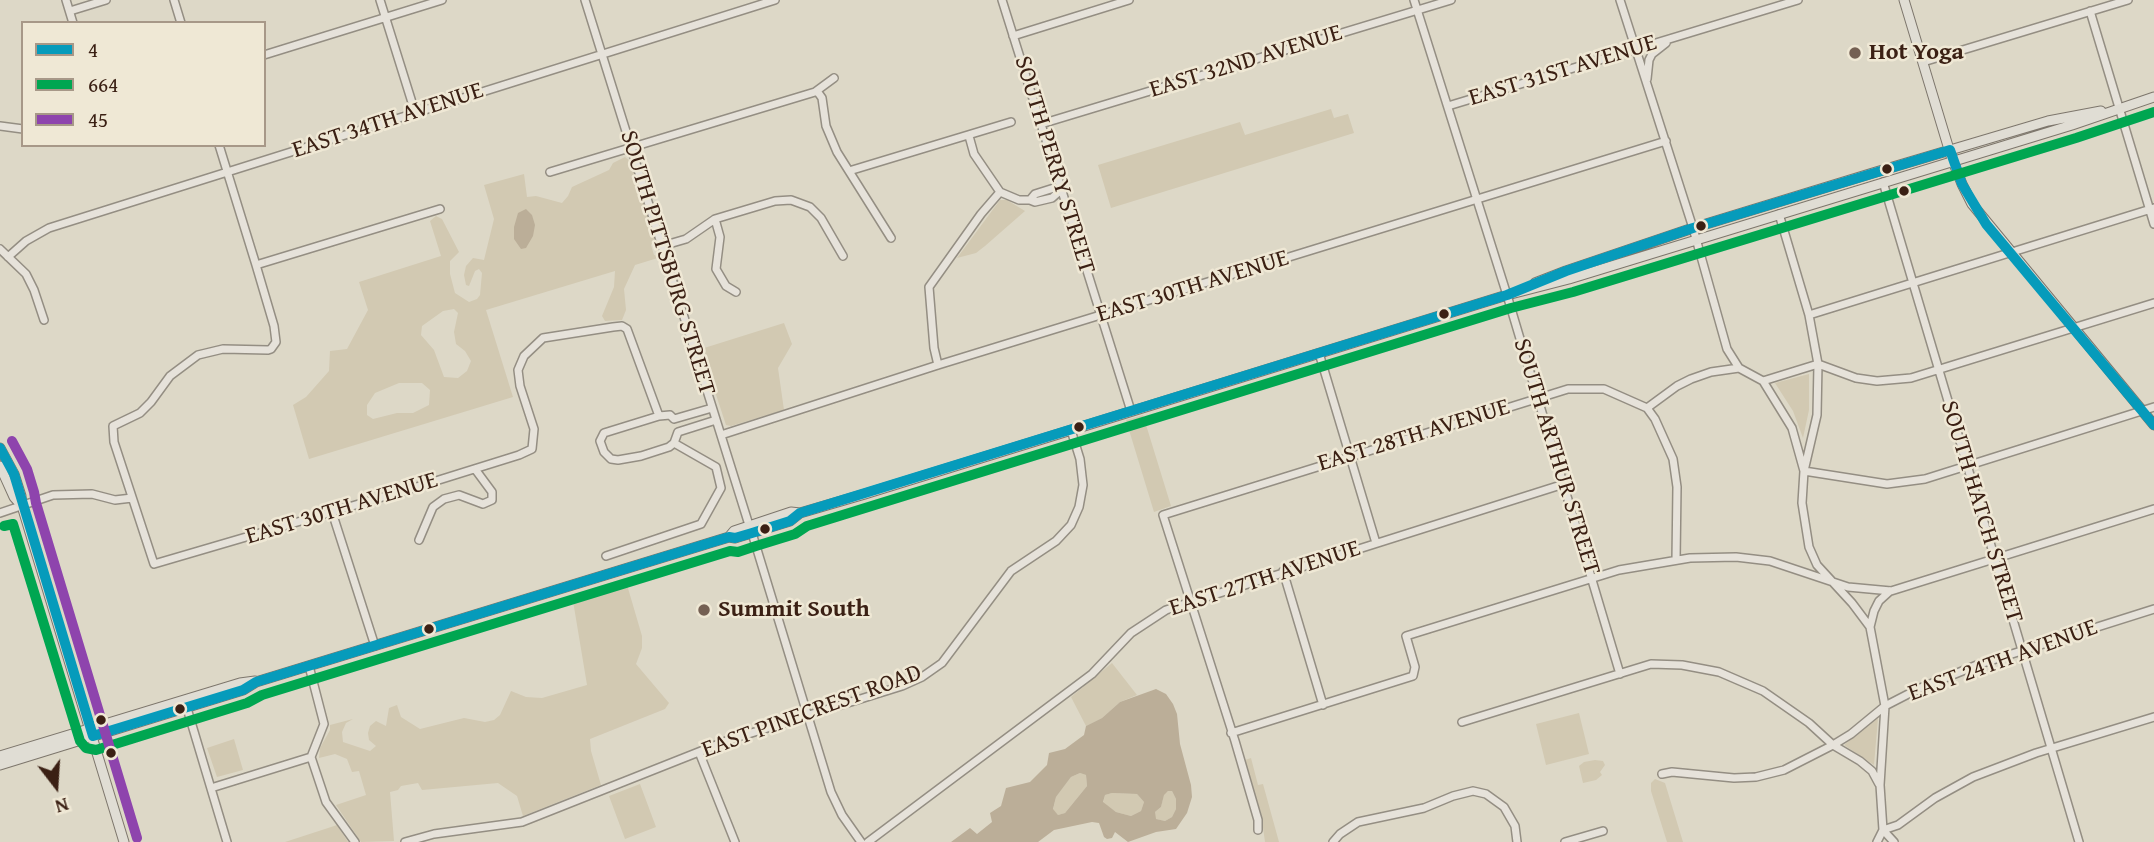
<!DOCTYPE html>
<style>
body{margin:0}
#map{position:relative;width:2154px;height:842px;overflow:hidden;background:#ddd8c7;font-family:"Gentium Book Plus",serif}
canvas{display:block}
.legend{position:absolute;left:21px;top:21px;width:245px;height:126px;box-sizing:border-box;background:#efe8d5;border:2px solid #a79888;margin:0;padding:9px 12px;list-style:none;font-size:21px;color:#3b2014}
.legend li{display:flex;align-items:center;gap:14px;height:35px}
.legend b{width:35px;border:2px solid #a79888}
.north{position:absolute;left:21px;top:751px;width:70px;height:70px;-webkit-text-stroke:5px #efe8d5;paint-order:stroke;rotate:163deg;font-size:19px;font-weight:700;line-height:28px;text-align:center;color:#3b2014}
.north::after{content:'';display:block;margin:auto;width:24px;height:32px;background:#3b2014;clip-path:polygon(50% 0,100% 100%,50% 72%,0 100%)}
</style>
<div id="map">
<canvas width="2154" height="842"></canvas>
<ul class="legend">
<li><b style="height:9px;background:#069bbb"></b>4</li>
<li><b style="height:9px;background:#00a651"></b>664</li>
<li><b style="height:9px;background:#8e44ad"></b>45</li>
</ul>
<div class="north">N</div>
</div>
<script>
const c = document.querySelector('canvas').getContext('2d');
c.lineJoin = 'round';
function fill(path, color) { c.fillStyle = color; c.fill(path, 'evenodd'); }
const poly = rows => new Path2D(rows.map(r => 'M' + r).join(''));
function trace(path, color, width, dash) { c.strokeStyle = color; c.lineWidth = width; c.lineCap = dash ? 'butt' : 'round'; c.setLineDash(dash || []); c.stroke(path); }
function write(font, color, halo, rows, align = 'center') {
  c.font = font + ' "Gentium Book Plus",serif'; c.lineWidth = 5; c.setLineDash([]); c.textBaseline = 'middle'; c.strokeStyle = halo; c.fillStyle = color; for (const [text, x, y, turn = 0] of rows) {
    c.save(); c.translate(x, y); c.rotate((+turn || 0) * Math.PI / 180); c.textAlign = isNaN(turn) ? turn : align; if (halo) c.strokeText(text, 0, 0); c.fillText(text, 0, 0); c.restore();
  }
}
fill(poly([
 [1331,109,1334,118,1348,114,1354,133,1111,208,1098,165,1240,122,1245,135],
 [625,157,631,162,655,238,651,245,654,255,661,257,635,265,624,289,626,310,622,320,605,321,602,316,614,287,615,271,486,310,513,397,309,459,293,405,306,397,329,371,330,351,347,349,368,310,359,282,441,256,430,221,436,216,442,219,459,252,450,261,450,274,455,293,469,302,477,299,480,295,482,273,479,269,475,271,469,286,466,285,464,275,466,266,473,258,484,260,494,219,484,185,524,174,527,197,536,196,562,203,568,196,572,187,609,170,613,163],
 [454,309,458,313,454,332,456,344,465,351,471,361,467,371,458,378,444,377,434,350,421,335,422,326,443,311],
 [399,383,422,383,430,390,429,405,413,413,397,413,373,419,367,415,367,405,375,393],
 [1000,200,1007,200,1025,211,985,246,976,253,957,258],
 [784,323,792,344,778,368,784,410,731,426,726,425,701,349],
 [1809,374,1809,410,1803,438,1793,411,1775,383],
 [1143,415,1171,506,1154,512,1126,420],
 [625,578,642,636,642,648,636,664,669,703,665,709,590,739,591,751,601,785,523,816,517,796,498,783,422,790,418,783,401,786,398,790,390,792,394,841,361,842,336,805,366,795,359,771,352,772,347,759,335,754,319,758,320,748,330,730,330,725,353,719,346,723,342,732,343,742,370,751,376,746,369,740,368,733,370,726,376,721,386,726,389,708,397,705,401,717,420,729,464,718,485,722,494,720,500,715,511,691,526,697,542,698,587,685,572,595],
 [1112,663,1137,695,1120,702,1102,718,1086,726,1071,697],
 [1579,713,1589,754,1546,765,1536,724],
 [1878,718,1874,765,1844,745],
 [234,739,243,770,217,777,207,748],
 [1251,758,1258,785,1263,784,1279,842,1265,842,1261,813,1245,765,1245,760],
 [1595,760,1603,761,1605,765,1600,772,1602,775,1596,780,1583,783,1579,766,1584,762],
 [1080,773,1086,775,1087,786,1065,813,1058,815,1053,810,1056,797,1071,777],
 [1655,779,1665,783,1683,842,1667,842,1651,791,1651,783],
 [640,784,656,827,625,839,609,796],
 [1168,791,1172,791,1176,799,1176,809,1172,817,1165,821,1155,819,1155,812,1161,807,1164,794],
 [1112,793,1137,794,1144,802,1141,811,1131,816,1116,812,1103,803,1105,795],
 [337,825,348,842,285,842,325,829]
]), '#d2c9b2');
fill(poly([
 [526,209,532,215,535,225,533,236,526,248,521,249,514,239,514,227,518,213],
 [1156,689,1166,694,1173,704,1177,714,1180,744,1191,785,1192,797,1187,813,1176,829,1156,832,1128,842,1115,832,1112,838,1107,839,1104,837,1099,823,1092,822,1054,830,1038,842,951,842,970,828,977,834,992,822,990,813,1001,806,1006,788,1030,782,1047,765,1049,753,1065,749,1084,735,1086,726,1102,718,1120,702],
 [1080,773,1086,775,1087,786,1065,813,1058,815,1053,809,1056,797,1071,777],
 [1168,791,1172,791,1176,799,1176,809,1172,817,1165,821,1156,819,1155,812,1161,807,1164,795],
 [1112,793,1137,794,1144,802,1141,811,1131,816,1116,812,1103,802,1105,795]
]), '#bbae98');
const minor = poly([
 [66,0,73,23],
 [174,0,181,23],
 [380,0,415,112],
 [585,0,749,525],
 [1002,0,1131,411],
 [1414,0,1507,295,1620,674],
 [1620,0,1693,228,1727,349,1739,368,1763,381,1792,428,1804,471,1802,503,1809,547,1817,565,1852,603,1870,627,1885,706,1880,785,1883,830,1877,842],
 [70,11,106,0],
 [2090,11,2154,224],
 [1013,36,1129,0],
 [264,55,442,0],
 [1923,62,2128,0],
 [1647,79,1649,60,1652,54,1666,43],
 [817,91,822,98,826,126,837,152,891,238],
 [1448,106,1798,0],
 [1041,124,1451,0],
 [0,126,23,129],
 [969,136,974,154,1000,192,1019,200,1030,200,1035,202,1052,198,1061,190],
 [219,145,256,265,274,326,276,342,271,349,268,350,223,349,198,355,170,376,151,402,140,413,113,426,114,442,154,564,410,489,519,455,532,449,534,429,520,386,518,370,524,356,543,338,613,327,622,326,627,329,659,416],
 [849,171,1011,122],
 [550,172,815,92,834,78],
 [1883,182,2079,842],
 [1030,200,1035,194,1054,188,1057,192],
 [1779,214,1809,315,1818,364,1817,415,1804,471,1887,484,1925,479,2154,407],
 [715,219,720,237,716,269,726,286,736,292],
 [662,246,686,239,715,219,775,201,791,200,810,207,821,218,843,256],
 [0,249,26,274,34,290,44,320],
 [8,257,26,241,49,228,775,0],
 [256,265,440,209],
 [1809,315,2154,208],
 [1319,353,1376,543],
 [938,365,934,348,929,287,981,214,1000,192],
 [1763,381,1818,364,1856,378,1877,381,1911,378,2154,303],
 [712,408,674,419,670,415,659,416,604,433,600,441,604,452,611,459,618,460,641,456,669,447,674,443,678,432,716,420],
 [1647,408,1655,419,1673,459,1677,487,1676,560],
 [721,435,938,365,1666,141],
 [332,512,375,646],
 [0,513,53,495,92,494,115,500,132,498],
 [752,533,831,792,842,815,861,842],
 [419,540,433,507,444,499,459,495,483,504,492,500,492,492,475,469],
 [606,556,701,524,721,488,716,467,674,443],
 [1283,571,1323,705],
 [1870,627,1874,611,1879,601,1890,591],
 [309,666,324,724,311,757,326,802,355,842],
 [186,705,227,842],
 [1462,722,1651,664,1682,665,1719,672,1763,691,1809,723,1833,745,1860,761,1872,771,1879,784],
 [1231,733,1413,676,1415,667,1406,636,1619,570,1690,558,1736,557,1770,561,1848,587,1891,591,2154,509],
 [699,752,735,842],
 [1662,774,1672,772,1734,778,1756,777,1784,770,1833,745,1851,734,1885,706,1918,689,1977,665,2154,609],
 [211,788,311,757],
 [1258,830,1258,820,1235,741,1163,515,1568,389,1604,389,1647,408,1677,386,1691,379,1711,372,1739,368],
 [1883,830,1898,825,1935,798,1973,777,2036,753,2154,717],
 [1883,830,1894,842],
 [405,842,434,834,522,822,729,740,902,686,922,677,942,663,1011,571,1056,541,1071,525,1079,507,1083,485,1080,459,1071,430],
 [868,842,1092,674,1131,633,1166,610,1564,484],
 [1333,842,1340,834,1358,822,1424,808,1453,796,1473,791,1486,794,1504,807,1515,826,1517,842],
 [1565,842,1603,831]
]);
const major = poly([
 [1904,0,1951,156,1962,184,1972,204,2154,425],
 [1535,283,1566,271,1693,228,1876,172,2048,121,2101,111],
 [0,448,14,474,21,496,22,506,124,842],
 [0,466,14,497,22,506],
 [729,537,734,531,791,512,800,513,865,494,1507,295,1569,279,2072,125,2154,97],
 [0,756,240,683,255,681],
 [0,765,243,690,256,682,729,537,735,538,790,521,800,513]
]);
trace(minor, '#948e83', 10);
trace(major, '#7d766c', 11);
trace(minor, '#e6e2da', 7);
trace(major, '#e0ddd4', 9);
trace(poly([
 [0,448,14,474,93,736],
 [93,736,243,690,256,682,729,537,735,538,752,533,790,521,800,513,1507,295,1566,271,1693,228,1950,150,1962,184,1986,224,2154,425]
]), '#069bbb', 10);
trace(poly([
 [4,526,13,524,80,741,86,748,96,750,247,703,262,695,730,551,738,552,756,546,795,534,807,526,1511,308,1573,292,2076,138,2154,112]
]), '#00a651', 10);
trace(poly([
 [12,441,27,469,34,492,36,503,137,838]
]), '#8e44ad', 10);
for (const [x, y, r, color] of [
 [1855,53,7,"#746053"],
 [1887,169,6,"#3b2014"],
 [1904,191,6,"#3b2014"],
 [1701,226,6,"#3b2014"],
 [1444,314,6,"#3b2014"],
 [1079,427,6,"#3b2014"],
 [765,529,6,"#3b2014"],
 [704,610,7,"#746053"],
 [429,629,6,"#3b2014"],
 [180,709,6,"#3b2014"],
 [101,720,6,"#3b2014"],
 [111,753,6,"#3b2014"]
]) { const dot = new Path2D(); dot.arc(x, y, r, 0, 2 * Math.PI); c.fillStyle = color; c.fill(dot); trace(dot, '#efe8d5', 2.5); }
write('bold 24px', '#3b2014', '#efe8d5', [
 ["Hot Yoga",1869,53],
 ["Summit South",718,610]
], 'left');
write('24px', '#3b2014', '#efe8d5', [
 ["EAST 32ND AVENUE",1246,62,-17],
 ["EAST 31ST AVENUE",1563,71,-17],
 ["EAST 34TH AVENUE",388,121,-18],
 ["SOUTH PERRY STREET",1054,165,73],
 ["SOUTH PITTSBURG STREET",667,263,73],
 ["EAST 30TH AVENUE",1193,287,-17],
 ["EAST 28TH AVENUE",1414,436,-17],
 ["SOUTH ARTHUR STREET",1556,457,73],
 ["EAST 30TH AVENUE",342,509,-17],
 ["SOUTH HATCH STREET",1981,512,73],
 ["EAST 27TH AVENUE",1265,579,-18],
 ["EAST 24TH AVENUE",2003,661,-20],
 ["EAST PINECREST ROAD",812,712,-20]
]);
</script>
